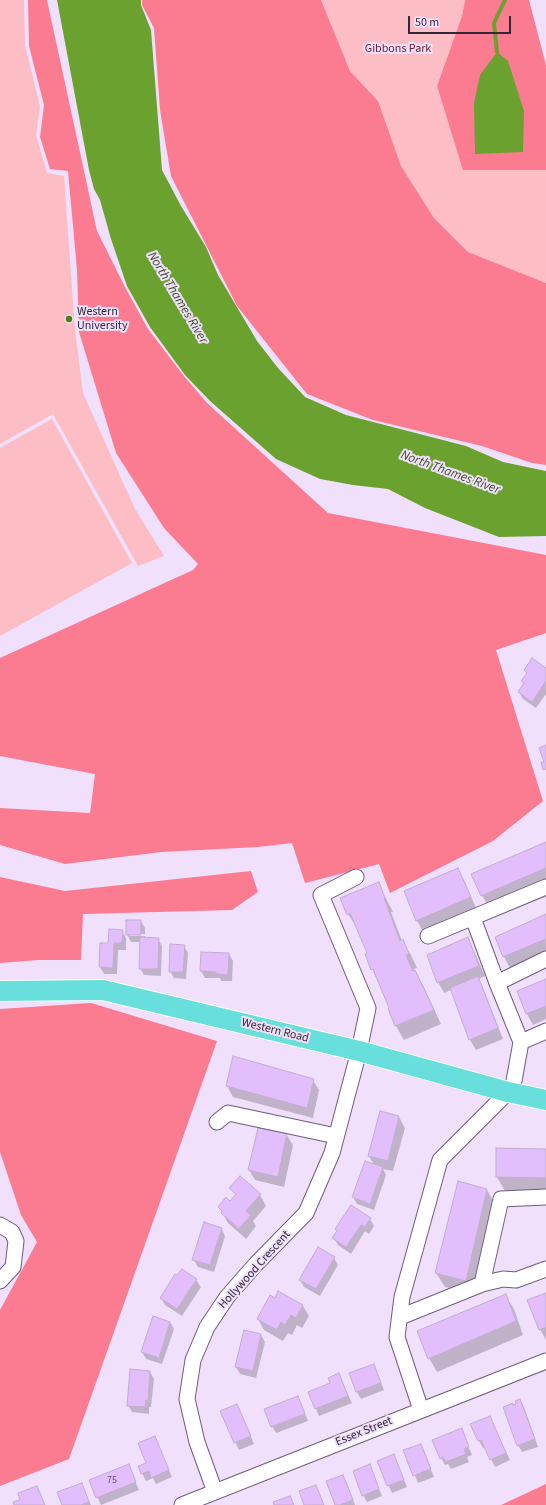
<!DOCTYPE html>
<style>
body{margin:0}
#map{position:relative;width:546px;height:1505px;overflow:hidden;background:#f0e0fc;font-family:"Source Sans 3",sans-serif}
canvas{display:block}
.scale{position:absolute;left:408px;top:16px;width:103px;height:18px;box-sizing:border-box;border:2px solid #312937;border-top:0;padding-left:5px;font-size:12px;line-height:14px;white-space:nowrap;color:#312937;-webkit-text-stroke:3px #f0e0fc;paint-order:stroke}
</style>
<div id="map">
<canvas width="546" height="1505"></canvas>
<div class="scale">50 m</div>
</div>
<script>
const c = document.querySelector('canvas').getContext('2d');
c.lineJoin = 'round';
function fill(path, color) { c.fillStyle = color; c.fill(path, 'evenodd'); }
const poly = rows => new Path2D(rows.map(r => 'M' + r).join(''));
function trace(path, color, width, dash) { c.strokeStyle = color; c.lineWidth = width; c.lineCap = dash ? 'butt' : 'round'; c.setLineDash(dash || []); c.stroke(path); }
function write(font, color, halo, rows, align = 'center') {
  c.font = font + ' "Source Sans 3",sans-serif'; c.lineWidth = 4; c.setLineDash([]); c.textBaseline = 'middle'; c.strokeStyle = halo; c.fillStyle = color; for (const [text, x, y, turn = 0] of rows) {
    c.save(); c.translate(x, y); c.rotate((+turn || 0) * Math.PI / 180); c.textAlign = isNaN(turn) ? turn : align; if (halo) c.strokeText(text, 0, 0); c.fillText(text, 0, 0); c.restore();
  }
}
fill(poly([
 [0,0,24,0,25,45,40,106,36,135,47,173,64,176,75,330,83,393,134,507,164,556,138,566,53,414,0,444],
 [321,0,465,0,462,16,437,86,464,170,546,170,546,283,468,252,434,218,401,166,378,101,350,71],
 [52,419,132,563,0,636,0,448]
]), '#fdbdc4');
fill(poly([
 [28,0,47,0,97,231,125,287,148,329,184,376,207,403,328,513,546,555,546,633,496,650,543,801,493,841,390,893,379,864,305,883,292,843,258,847,161,852,65,864,0,845,0,808,90,813,95,774,0,756,0,658,193,570,198,564,164,528,116,453,79,332,77,270,68,171,50,169,40,137,44,105,29,46],
 [142,0,321,0,350,71,378,101,401,166,434,218,468,252,546,283,546,465,532,463,482,446,373,420,307,394,237,306,171,176,160,110,154,28,142,5],
 [465,0,529,0,546,65,546,170,463,170,437,86,462,16],
 [251,871,258,892,232,910,83,914,81,960,39,960,0,963,0,877,65,891],
 [91,1003,217,1041,69,1459,0,1486,0,1310,37,1242,21,1215,0,1152,0,1009],
 [546,1484,546,1505,501,1505]
]), '#fb7c91');
fill(poly([
 [57,0,141,0,141,5,151,30,162,170,181,206,206,247,218,275,257,341,278,368,305,397,346,415,466,446,503,462,546,471,546,536,499,537,425,508,388,489,353,485,320,479,276,459,210,401,185,375,150,327,127,286,111,239,100,200,94,189,89,170],
 [497,52,508,61,524,111,523,152,475,154,474,103,480,75]
]), '#6ba12e');
fill(poly([
 [546,669,546,694,536,708,523,699,519,692,524,684,523,681,527,675,525,670],
 [546,843,546,882,488,906,482,895],
 [458,870,464,880,476,908,423,931,417,921,406,892],
 [378,883,393,912,391,912,402,941,411,955,417,968,414,969,414,972,423,985,441,1024,404,1040,396,1026,389,1010,390,1009,366,955,368,954,357,928,348,914],
 [546,915,546,952,510,968,504,957,497,937],
 [141,921,145,928,145,934,129,934,129,936,145,936,145,939,158,939,162,946,161,976,144,975,140,968,141,942,131,942,127,934],
 [122,931,126,938,126,950,118,950,117,974,104,974,100,967,109,944],
 [467,939,473,949,485,976,478,979,483,988,503,1039,476,1050,470,1040,451,990,444,993,438,982],
 [184,946,188,953,186,979,174,978,170,971],
 [229,954,233,961,232,981,221,981,220,978,205,978,201,971],
 [546,980,546,1019,533,1025,527,1014,519,992],
 [313,1080,319,1090,313,1118,233,1097,227,1086],
 [399,1117,405,1128,393,1171,383,1169,386,1175,374,1210,357,1204,353,1197,374,1165,369,1156],
 [286,1134,293,1145,284,1187,255,1180,249,1170],
 [546,1150,546,1191,505,1191,497,1177],
 [231,1188,260,1195,266,1206,253,1221,256,1226,246,1239,228,1223,219,1207,231,1202,236,1196],
 [487,1190,495,1204,474,1294,445,1287,436,1273],
 [370,1219,374,1226,369,1234,365,1231,351,1254,338,1245,334,1238,337,1232,336,1229],
 [221,1228,225,1236,214,1272,198,1267,194,1260],
 [334,1258,338,1265,320,1296,304,1287,300,1280],
 [182,1270,196,1280,201,1287,182,1316,165,1305,161,1298],
 [279,1292,303,1306,309,1316,302,1328,297,1325,292,1335,288,1333,283,1341,264,1330,258,1319,275,1299],
 [546,1294,546,1340,540,1329],
 [505,1295,514,1309,523,1335,437,1372,429,1358],
 [170,1322,174,1329,162,1364,146,1359,142,1352],
 [261,1335,265,1342,256,1378,240,1374,236,1367],
 [374,1365,384,1390,361,1399,357,1392],
 [150,1372,154,1379,151,1407,149,1407,149,1414,132,1412,128,1405],
 [339,1375,352,1403,319,1416,309,1393,331,1384],
 [298,1397,308,1421,276,1433,272,1426],
 [520,1400,524,1407,538,1447,522,1452,518,1445,504,1407,518,1404],
 [237,1405,254,1444,239,1450,221,1412],
 [490,1417,510,1460,495,1467,485,1447,483,1448,479,1441,472,1425],
 [461,1430,472,1455,467,1457,469,1462,451,1469,448,1464,445,1465,441,1458],
 [154,1437,172,1477,156,1484,153,1478,146,1481,139,1467,148,1463],
 [420,1445,434,1477,418,1483,405,1451],
 [394,1456,407,1487,392,1493,378,1462],
 [369,1465,382,1496,367,1502,363,1495],
 [128,1466,139,1490,101,1505,90,1481],
 [342,1476,347,1483,355,1505,336,1505],
 [81,1484,91,1505,63,1505]
]), '#0003');
trace(poly([
 [497,52,494,23,505,0]
]), '#6ba12e', 4);
const building = poly([
 [532,658,546,668,546,681,532,702,518,692,524,683,521,681,527,673,524,670,532,658],
 [546,745,546,769,543,770,541,762,544,762,539,748,546,745],
 [546,842,546,868,481,896,471,874,546,842],
 [458,868,471,897,416,921,404,891,458,868],
 [379,882,385,898,384,898,400,941,403,939,409,954,406,955,413,971,415,970,434,1010,395,1026,388,1009,389,1008,373,969,371,970,365,954,367,953,350,913,347,915,340,898,379,882],
 [546,914,546,939,503,957,495,937,546,914],
 [126,920,141,920,141,935,126,935,126,920],
 [109,929,123,930,122,943,114,943,113,968,99,967,100,943,108,943,109,929],
 [140,937,159,938,158,969,139,969,140,937],
 [468,937,479,966,437,983,427,955,468,937],
 [170,944,185,945,183,972,169,972,170,944],
 [201,952,229,953,228,975,216,974,216,972,200,971,201,952],
 [478,976,498,1028,469,1040,450,988,478,976],
 [546,979,546,1006,526,1014,517,991,546,979],
 [233,1056,314,1079,307,1108,226,1086,233,1056],
 [380,1111,399,1116,388,1161,368,1156,380,1111],
 [258,1128,287,1133,278,1177,248,1170,258,1128],
 [496,1148,546,1149,546,1178,496,1177,496,1148],
 [365,1161,383,1167,370,1204,352,1197,365,1161],
 [240,1176,261,1194,246,1211,251,1215,239,1229,221,1213,222,1211,218,1207,226,1197,230,1201,236,1194,229,1188,240,1176],
 [458,1181,487,1189,466,1281,435,1273,458,1181],
 [351,1205,371,1218,365,1227,361,1225,346,1247,332,1238,337,1231,335,1229,351,1205],
 [204,1222,222,1228,210,1265,192,1260,204,1222],
 [318,1247,335,1257,316,1289,299,1280,318,1247],
 [182,1269,197,1279,177,1309,160,1298,175,1274,177,1275,182,1269],
 [278,1291,303,1305,296,1318,291,1315,285,1325,281,1322,277,1330,257,1319,270,1295,275,1298,278,1291],
 [546,1293,546,1327,539,1330,527,1300,546,1293],
 [506,1294,516,1321,428,1359,417,1331,506,1294],
 [153,1316,170,1322,159,1358,141,1352,153,1316],
 [244,1330,261,1334,253,1371,235,1367,244,1330],
 [374,1364,381,1383,356,1392,349,1373,374,1364],
 [130,1369,150,1371,148,1401,146,1400,145,1407,127,1406,130,1369],
 [339,1373,348,1396,315,1409,308,1392,330,1383,328,1378,339,1373],
 [298,1396,305,1414,271,1427,264,1409,298,1396],
 [520,1399,535,1439,517,1446,503,1407,513,1403,513,1405,516,1404,515,1401,520,1399],
 [237,1404,251,1436,234,1443,220,1411,237,1404],
 [490,1416,506,1453,490,1460,481,1440,478,1441,470,1424,490,1416],
 [462,1428,469,1447,464,1449,466,1454,446,1462,443,1457,440,1459,432,1440,462,1428],
 [155,1436,169,1470,151,1478,149,1471,141,1474,138,1466,146,1463,138,1443,155,1436],
 [421,1444,431,1469,413,1476,403,1450,421,1444],
 [394,1454,404,1480,387,1486,377,1461,394,1454],
 [129,1464,136,1482,96,1498,89,1480,129,1464],
 [370,1464,379,1489,362,1496,353,1471,370,1464],
 [343,1475,353,1500,340,1505,335,1505,326,1481,343,1475],
 [82,1483,89,1502,81,1505,62,1505,57,1492,82,1483],
 [316,1485,324,1505,304,1505,299,1491,316,1485],
 [37,1486,45,1505,14,1505,13,1502,20,1500,18,1493,37,1486],
 [290,1496,294,1505,274,1505,273,1502,290,1496]
]);
fill(building, '#e3befc');
trace(building, '#c1adcf', 1);
const minor = poly([
 [473,918,497,983,546,959],
 [428,936,546,887],
 [497,983,521,1042,512,1092],
 [521,1042,546,1031],
 [217,1122,228,1113,336,1136],
 [0,1225,12,1232,16,1241,13,1267,0,1281],
 [482,1284,501,1199,546,1197],
 [400,1317,482,1284,503,1279,516,1280,546,1269],
 [421,1410,397,1337,402,1297,440,1160,508,1092],
 [215,1492,197,1442,187,1399,193,1360,207,1327,227,1297,256,1264,306,1213,332,1153,359,1051,368,1008,321,895,356,877],
 [182,1505,546,1361]
]);
const major = poly([
 [0,991,103,990,359,1051,508,1092,546,1100]
]);
trace(minor, '#6f5d7b', 17);
trace(major, '#fff', 22);
trace(minor, '#fff', 15);
trace(major, '#68dfdc', 20);
for (const [x, y, r, color] of [
 [69,319,4,"#4f7f0d"]
]) { const dot = new Path2D(); dot.arc(x, y, r, 0, 2 * Math.PI); c.fillStyle = color; c.fill(dot); trace(dot, '#f0e0fc', 1.5); }
write('10px', '#5e4e68', null, [
 ["75",112,1481]
]);
write('12px', '#6a1c2e', '#f0e0fc', [
 ["Gibbons Park",398,49]
]);
write('12px', '#312937', '#f0e0fc', [
 ["Western",77,312],
 ["University",77,326]
], 'left');
write('12px', '#312937', '#f0e0fc', [
 ["Western Road",275,1031,14],
 ["Hollywood Crescent",255,1270,-48],
 ["Essex Street",364,1432,-22]
]);
write('italic 13px', '#374d21', '#f0e0fc', [
 ["North Thames River",177,298,59],
 ["North Thames River",450,473,20]
]);
</script>
